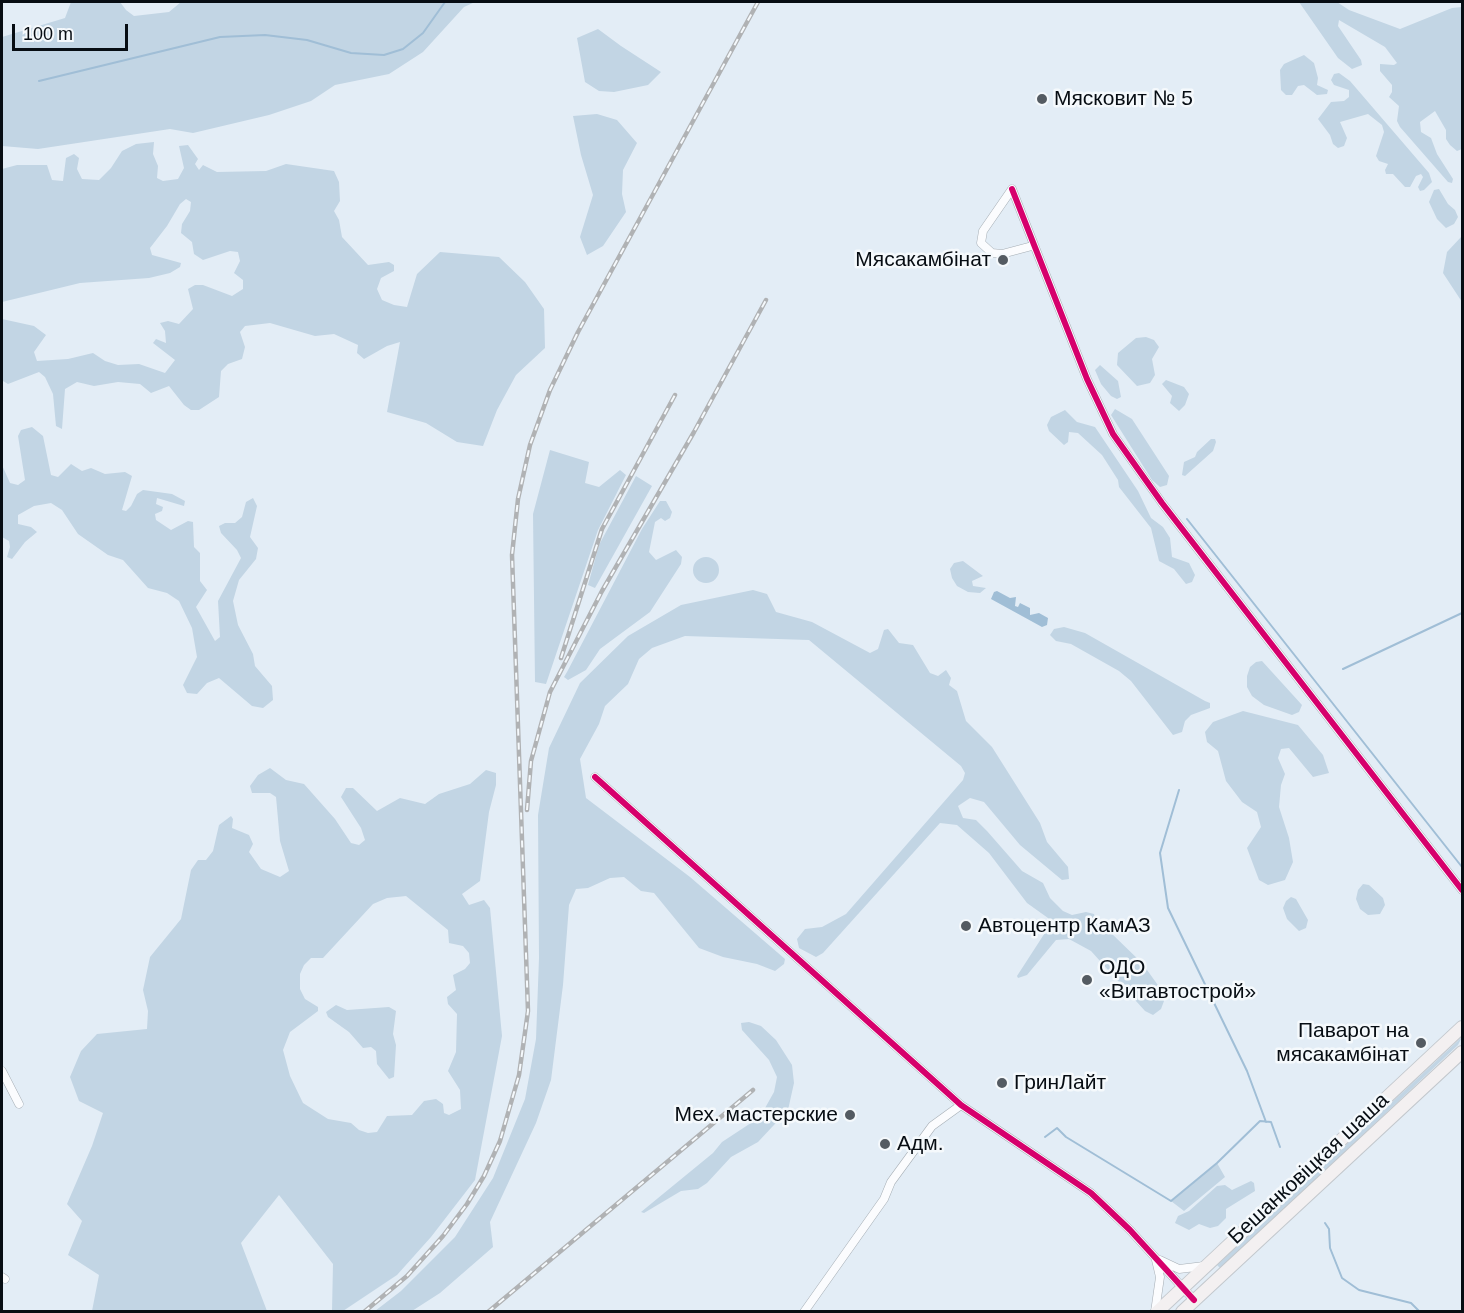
<!DOCTYPE html>
<meta charset="utf-8">
<style>
body{margin:0}
#map{position:relative;width:1464px;height:1313px;overflow:hidden;background:#e3edf6;font-family:Arial,sans-serif}
canvas{display:block}
.frame{position:absolute;inset:0;border:3px solid #070d13;pointer-events:none}
.scale{position:absolute;left:12px;top:24px;width:116px;height:27px;box-sizing:border-box;border:3px solid #070d13;border-top:0;padding-left:8px;font-size:18px;line-height:21px;white-space:nowrap;color:#070d13;-webkit-text-stroke:4px #f5f9fc;paint-order:stroke}
</style>
<div id="map">
<canvas width="1464" height="1313"></canvas>
<div class="frame"></div>
<div class="scale">100 m</div>
</div>
<script>
const c = document.querySelector('canvas').getContext('2d');
c.lineJoin = 'round';
function fill(path, color) { c.fillStyle = color; c.fill(path, 'evenodd'); }
const poly = rows => new Path2D(rows.map(r => 'M' + r).join(''));
function trace(path, color, width, dash) { c.strokeStyle = color; c.lineWidth = width; c.lineCap = dash ? 'butt' : 'round'; c.setLineDash(dash || []); c.stroke(path); }
function write(font, color, halo, rows, align = 'center') {
  c.font = font + ' Arial,sans-serif'; c.lineWidth = 5; c.setLineDash([]); c.textBaseline = 'middle'; c.strokeStyle = halo; c.fillStyle = color; for (const [text, x, y, turn = 0] of rows) {
    c.save(); c.translate(x, y); c.rotate((+turn || 0) * Math.PI / 180); c.textAlign = isNaN(turn) ? turn : align; if (halo) c.strokeText(text, 0, 0); c.fillText(text, 0, 0); c.restore();
  }
}
fill(poly([
 [71,2,120,2,126,10,134,16,169,12,181,2,475,2,464,7,423,52,389,74,335,85,311,101,269,115,193,133,170,129,38,149,2,146,2,37,65,18],
 [1299,2,1337,2,1349,10,1400,29,1452,8,1462,7,1462,149,1457,151,1450,145,1446,139,1446,130,1435,111,1420,122,1421,132,1431,138,1437,154,1453,179,1452,183,1448,182,1400,127,1397,121,1399,106,1389,97,1392,92,1392,85,1380,71,1380,64,1394,65,1397,63,1385,47,1339,20,1338,26,1361,60,1362,65,1352,69,1338,58],
 [598,29,621,46,661,72,648,85,614,92,599,91,585,82,577,38],
 [1304,55,1314,63,1318,78,1317,85,1328,90,1327,94,1317,95,1304,85,1298,86,1292,95,1286,95,1281,90,1280,70,1284,64],
 [1339,73,1350,81,1429,173,1432,182,1424,190,1420,191,1418,187,1423,177,1421,174,1416,176,1410,187,1405,187,1393,174,1386,174,1385,170,1388,164,1379,161,1376,156,1384,132,1382,125,1368,114,1340,122,1347,138,1344,146,1338,148,1333,144,1330,135,1318,119,1331,102,1344,101,1349,97,1349,90,1334,85,1331,80,1334,74],
 [597,114,617,120,637,143,623,170,622,194,626,212,603,246,587,255,580,237,593,195,581,155,573,116],
 [154,142,153,154,158,166,157,178,163,181,178,179,184,168,179,146,188,145,198,159,195,164,199,170,203,165,217,172,266,171,286,164,334,171,339,182,340,201,334,211,339,220,342,237,368,265,389,262,394,265,394,271,381,278,377,289,382,300,394,305,407,307,417,274,440,252,499,257,525,282,544,309,545,348,516,375,497,410,483,446,457,442,426,423,387,412,400,342,387,346,364,359,357,353,358,345,334,334,315,336,270,323,245,326,240,332,245,347,242,359,228,364,221,371,219,397,199,410,191,410,184,405,169,386,151,393,140,384,118,382,94,386,77,382,65,389,62,429,56,426,53,394,45,377,39,372,8,384,3,381,2,319,34,326,46,335,34,352,37,361,68,359,93,353,105,361,118,365,139,364,165,373,175,360,153,343,156,339,166,343,165,331,160,323,168,321,179,324,193,309,188,289,195,285,203,285,232,296,243,289,243,280,234,273,240,261,238,252,230,251,203,260,194,254,192,242,181,233,182,224,190,211,191,202,186,199,180,204,167,226,150,248,152,255,181,263,180,267,170,273,149,278,80,283,2,302,2,169,17,165,47,165,52,180,63,181,66,158,74,154,79,158,77,169,82,179,99,180,111,168,122,151,136,144],
 [1439,189,1448,204,1455,210,1458,217,1454,224,1446,228,1437,219,1429,202,1434,190],
 [1462,236,1462,302,1443,273,1447,252],
 [1146,337,1154,340,1159,347,1152,359,1155,375,1150,383,1137,386,1117,365,1118,353,1136,338],
 [1100,365,1118,381,1121,397,1117,399,1111,396,1101,384,1095,370],
 [1166,380,1184,387,1189,394,1185,405,1179,411,1170,403,1172,396,1162,384],
 [1115,409,1132,419,1169,476,1167,485,1160,487,1152,480,1111,415],
 [1065,410,1077,422,1095,427,1138,491,1151,518,1163,527,1170,538,1172,557,1189,563,1195,575,1192,582,1186,584,1174,569,1159,561,1151,528,1119,487,1118,480,1102,455,1078,433,1069,432,1068,442,1064,445,1049,431,1047,425,1051,417],
 [32,427,43,436,51,475,58,477,71,464,82,471,91,468,105,474,125,472,132,476,122,510,126,511,131,506,137,494,143,490,172,494,185,501,184,506,157,498,156,504,163,507,162,511,155,514,156,520,171,530,188,521,193,522,194,547,200,553,200,581,207,590,196,607,215,641,220,637,218,601,241,558,237,550,221,533,219,526,225,523,235,523,242,517,246,502,253,498,257,506,250,537,258,548,256,559,239,580,233,601,238,625,253,654,255,666,272,686,273,700,263,708,252,706,219,678,207,683,197,694,187,693,183,685,197,657,192,628,179,601,167,593,148,588,123,560,108,555,78,534,62,510,51,503,34,506,18,515,18,524,31,527,37,532,25,542,12,559,7,557,10,547,9,541,2,537,2,465,10,483,18,485,25,480,18,436,21,430],
 [1211,439,1215,439,1216,442,1213,451,1185,476,1182,475,1184,462,1195,457,1197,452],
 [550,450,589,462,585,483,599,487,620,470,626,475,598,530,546,684,535,682,533,514],
 [636,476,652,486,595,588,588,585,599,545],
 [660,501,666,501,672,512,670,518,665,521,661,518,655,522,649,552,656,560,676,550,682,557,681,564,650,612,600,649,586,670,568,680,564,677,567,672,642,529],
 '693 570a13 13 0 1 1 26 0a13 13 0 1 1-26 0Z',
 [963,561,983,576,972,581,973,586,986,588,980,593,968,592,957,586,952,578,950,569,954,563],
 [753,590,767,594,776,612,812,622,870,653,878,649,884,630,888,629,899,643,913,645,930,673,938,676,946,670,951,678,949,685,957,691,966,721,992,747,1040,823,1047,842,1068,867,1069,879,1062,880,1020,845,984,802,970,798,958,806,963,818,976,820,987,831,1022,871,1043,883,1050,898,1063,911,1072,915,1086,912,1094,914,1098,927,1110,932,1142,963,1160,988,1164,1001,1161,1009,1153,1015,1145,1011,1091,951,1069,939,1056,940,1027,975,1018,978,1017,976,1050,925,1048,918,1027,903,989,853,957,825,940,823,823,953,816,957,799,948,797,939,805,929,822,927,846,914,963,780,965,773,961,766,809,640,685,636,652,648,639,659,628,684,605,706,599,724,580,759,586,798,690,877,785,959,784,964,775,971,757,964,723,957,699,948,654,893,641,891,624,877,610,878,588,888,576,889,569,905,563,985,551,1080,536,1123,490,1222,493,1247,440,1293,412,1311,375,1311,401,1291,455,1237,493,1178,525,1099,536,1039,539,958,538,815,549,748,580,683,628,636,681,605],
 [1064,627,1085,633,1205,701,1210,703,1210,708,1191,715,1185,721,1182,732,1173,735,1131,681,1119,671,1071,644,1056,641,1050,635,1054,629],
 [1262,661,1302,705,1299,712,1292,715,1264,705,1252,696,1247,687,1247,676,1250,667,1256,662],
 [1243,711,1298,725,1323,755,1329,773,1313,777,1289,748,1281,749,1278,758,1285,774,1281,785,1279,807,1289,838,1293,862,1285,880,1268,885,1259,880,1247,848,1261,827,1257,812,1242,802,1226,781,1218,751,1207,742,1205,732,1213,722],
 [270,768,286,780,304,784,335,819,351,843,359,845,365,840,361,828,341,797,346,788,353,788,377,811,400,798,425,804,439,794,470,784,486,770,496,773,496,785,489,812,480,881,462,894,469,905,484,900,490,908,502,1036,475,1180,431,1237,397,1275,343,1311,332,1311,333,1264,279,1195,241,1243,267,1311,92,1311,99,1275,68,1255,82,1221,67,1204,92,1146,103,1113,79,1101,70,1077,81,1051,97,1034,147,1029,148,1011,143,990,150,957,181,919,191,870,198,860,206,860,213,851,219,825,231,816,233,819,232,828,249,835,253,844,249,852,261,869,280,877,289,871,280,841,276,797,270,793,252,793,250,786,258,775],
 [406,896,448,930,449,943,463,946,469,953,470,963,465,969,453,975,456,990,447,997,448,1004,457,1014,456,1052,448,1071,460,1090,461,1109,449,1115,444,1113,443,1104,436,1099,424,1101,412,1115,387,1116,377,1132,368,1133,359,1130,351,1123,328,1119,303,1103,290,1076,283,1050,290,1032,318,1011,318,1007,305,999,300,989,300,974,304,965,311,958,323,958,373,904,387,898],
 [1363,884,1369,885,1383,898,1385,905,1380,914,1368,915,1360,909,1356,899,1358,890],
 [1291,897,1296,899,1308,920,1306,928,1299,931,1287,919,1283,908,1286,901],
 [336,1005,347,1010,389,1007,396,1011,393,1034,396,1045,394,1077,389,1079,377,1064,376,1051,371,1047,363,1048,349,1032,328,1017,326,1012],
 [749,1022,761,1026,776,1040,792,1065,794,1083,788,1110,758,1142,731,1157,707,1183,698,1189,681,1191,644,1213,641,1212,713,1153,722,1142,760,1117,774,1092,777,1077,769,1060,742,1030,741,1023],
 [1462,1037,1458,1045,1221,1269,1217,1265],
 [1217,1163,1225,1177,1184,1211,1171,1201],
 [1251,1181,1254,1183,1255,1191,1226,1209,1226,1218,1218,1226,1210,1228,1199,1224,1189,1230,1175,1223,1178,1216,1189,1211,1217,1186,1225,1185,1232,1190]
]), '#c2d5e4');
fill(poly([
 [997,591,1010,598,1016,597,1015,606,1018,607,1020,603,1030,608,1030,615,1039,613,1048,618,1047,625,1042,627,991,599,994,592]
]), '#a0bed6');
trace(poly([
 [39,81,220,37,265,35,307,40,351,53,384,55,403,49,423,33,445,2],
 [1187,519,1462,867],
 [1343,669,1462,613],
 [1179,790,1160,853,1168,908,1247,1071,1266,1122],
 [1045,1137,1057,1128,1066,1137,1171,1201,1217,1163,1260,1121,1271,1122,1280,1147],
 [1325,1223,1329,1229,1330,1248,1342,1278,1359,1290,1411,1303,1420,1312]
]), '#a0bed6', 2);
const street = poly([
 [1012,189,1087,379,1113,434,1162,503,1462,890],
 [1012,189,983,231,981,243,992,253,1002,254,1032,246],
 [595,777,961,1105,1091,1193,1130,1230,1194,1300],
 [2,1071,19,1104],
 [1160,1260,1179,1269,1204,1266],
 [2,1277,5,1279],
 [804,1312,884,1199,891,1182,932,1126,961,1105],
 [1155,1312,1160,1277,1156,1260]
]);
const primary = poly([
 [1157,1312,1462,1027],
 [1182,1312,1462,1052]
]);
trace(street, '#a6aeb5', 9);
trace(primary, '#c3c8cd', 14);
trace(street, '#fbfcfe', 8);
trace(primary, '#f3f0f1', 12);
const rail = poly([
 [561,658,602,529,675,395],
 [527,810,531,761,550,692,602,591,694,432,766,300],
 [364,1312,407,1276,443,1236,467,1204,484,1176,500,1141,519,1075,528,1011,512,555,518,499,530,445,550,390,578,332,758,2],
 [488,1312,753,1090]
]);
trace(rail, '#b0b2b4', 4.5);
trace(rail, '#f5f9fc', 2, [7]);
trace(poly([
 [1012,189,1087,379,1113,434,1162,503,1462,890],
 [595,777,961,1105,1091,1193,1130,1230,1194,1300]
]), '#d6006c', 6);
for (const [x, y, r, color] of [
 [1042,99,6,"#545b62"],
 [1003,260,6,"#545b62"],
 [966,926,6,"#545b62"],
 [1087,980,6,"#545b62"],
 [1421,1043,6,"#545b62"],
 [1002,1083,6,"#545b62"],
 [850,1115,6,"#545b62"],
 [885,1144,6,"#545b62"]
]) { const dot = new Path2D(); dot.arc(x, y, r, 0, 2 * Math.PI); c.fillStyle = color; c.fill(dot); trace(dot, '#f5f9fc', 2); }
write('21px', '#070d13', '#f5f9fc', [
 ["Мясковит № 5",1054,99],
 ["Мясакамбінат",991,260,"right"],
 ["Автоцентр КамАЗ",978,926],
 ["ОДО",1099,968],
 ["«Витавтострой»",1099,992],
 ["Паварот на",1409,1031,"right"],
 ["мясакамбінат",1409,1055,"right"],
 ["ГринЛайт",1014,1083],
 ["Мех. мастерские",838,1115,"right"],
 ["Адм.",897,1144]
], 'left');
write('21px', '#070d13', '#f5f9fc', [
 ["Бешанковіцкая шаша",1309,1169,-43]
]);
</script>
